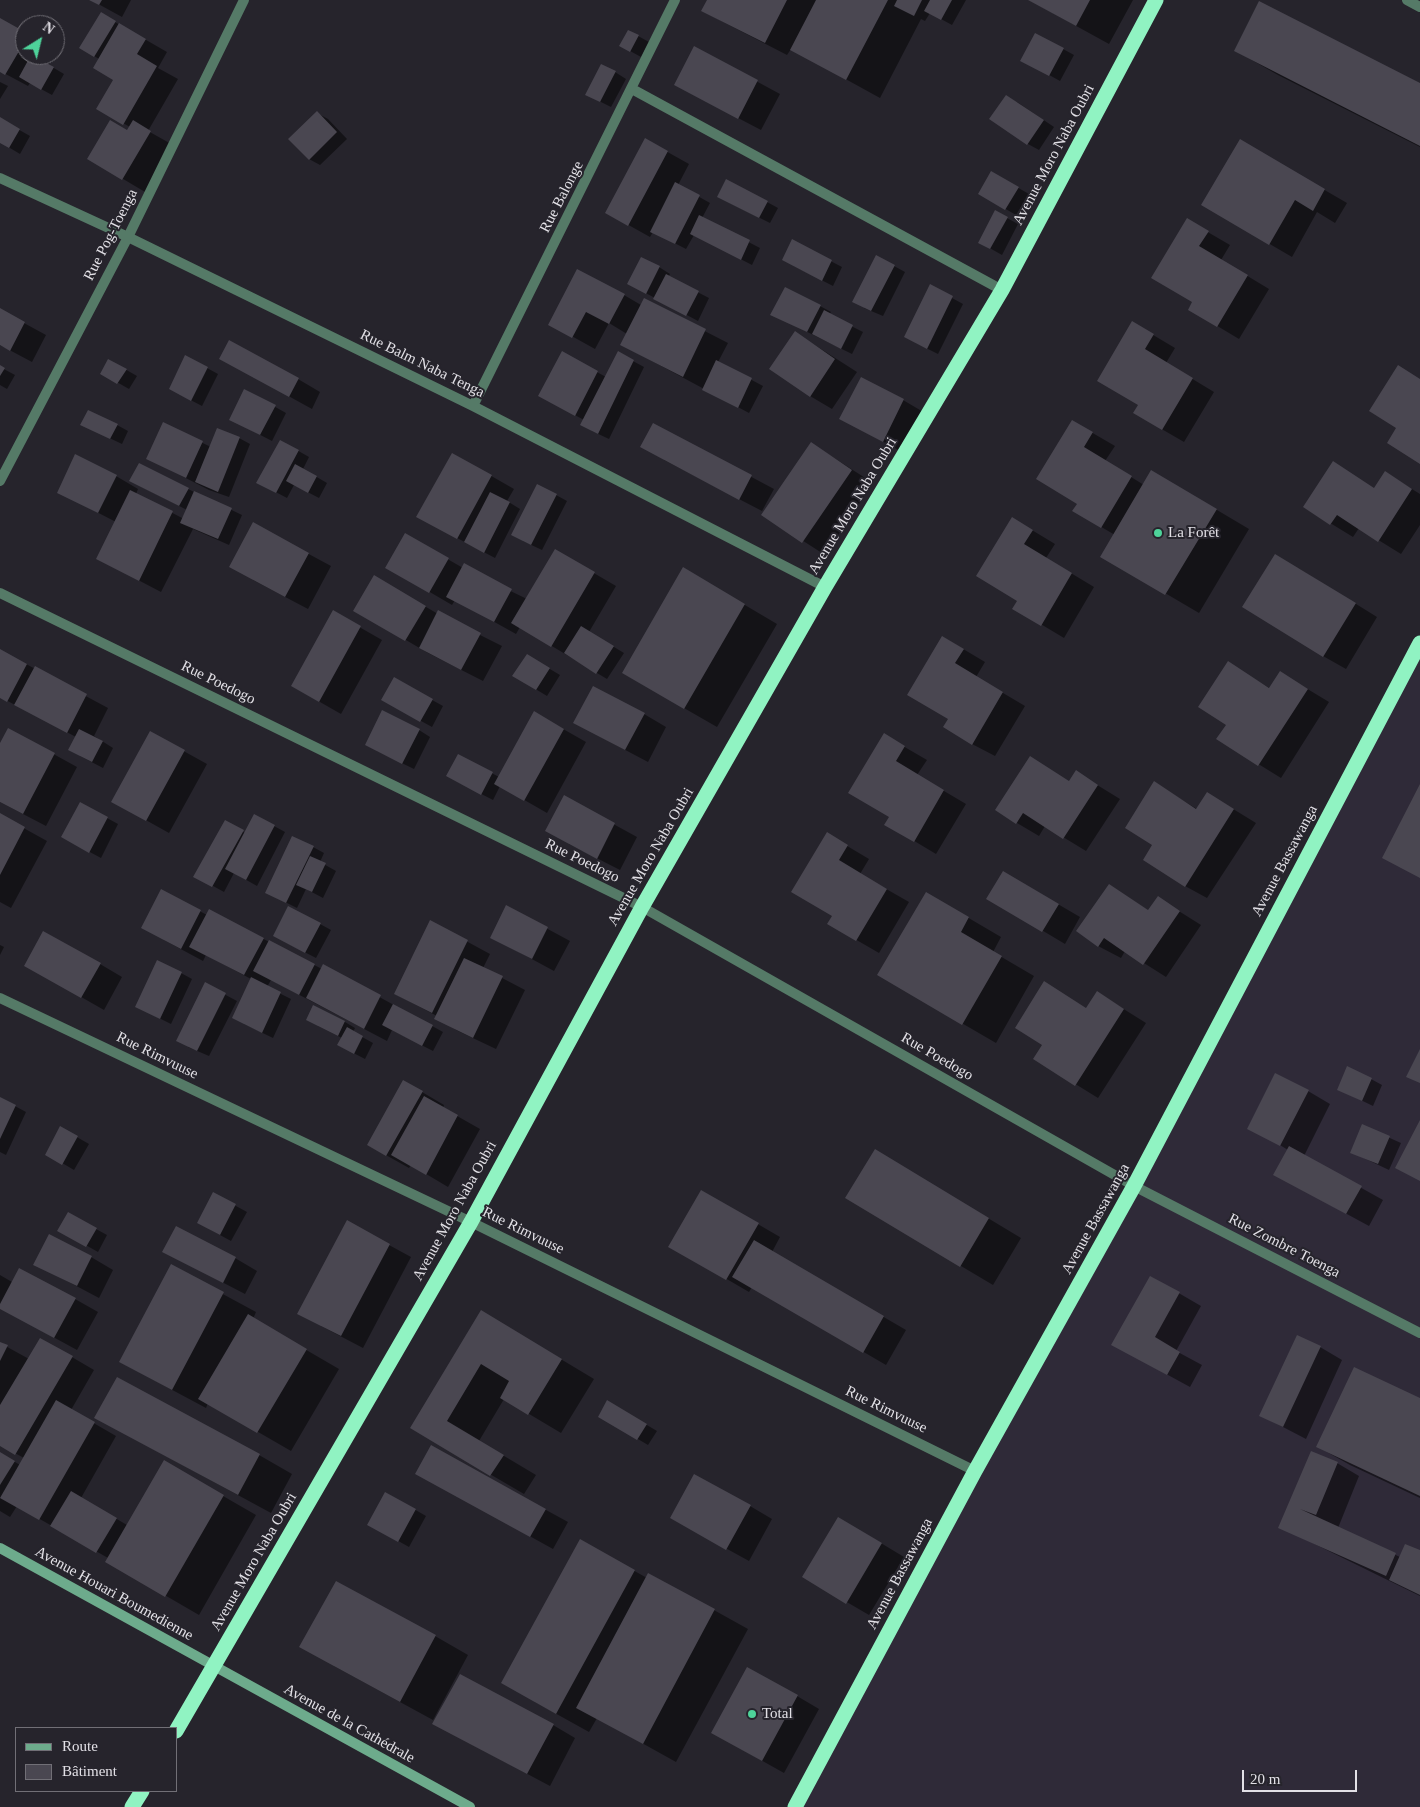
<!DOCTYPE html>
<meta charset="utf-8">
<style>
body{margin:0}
#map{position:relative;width:1420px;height:1807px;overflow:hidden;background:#26242c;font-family:"Times New Roman",serif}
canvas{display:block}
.legend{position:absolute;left:15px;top:1727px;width:162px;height:65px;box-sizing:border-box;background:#26242c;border:1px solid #716f76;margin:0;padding:6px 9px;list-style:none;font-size:15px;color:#e2e0e6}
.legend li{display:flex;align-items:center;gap:10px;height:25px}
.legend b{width:25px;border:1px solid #716f76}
.north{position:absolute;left:15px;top:15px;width:50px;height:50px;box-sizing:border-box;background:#26242c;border:1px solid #716f76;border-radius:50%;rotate:36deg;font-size:14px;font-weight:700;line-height:20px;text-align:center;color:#e2e0e6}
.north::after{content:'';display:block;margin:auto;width:18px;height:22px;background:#4ed39a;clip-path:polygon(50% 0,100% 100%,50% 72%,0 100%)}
.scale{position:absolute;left:1242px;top:1770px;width:115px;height:22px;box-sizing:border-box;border:2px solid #e2e0e6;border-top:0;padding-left:6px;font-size:15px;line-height:18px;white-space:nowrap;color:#e2e0e6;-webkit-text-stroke:4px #26242c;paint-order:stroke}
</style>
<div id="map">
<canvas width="1420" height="1807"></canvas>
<ul class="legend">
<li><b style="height:6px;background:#6dab8c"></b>Route</li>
<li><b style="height:14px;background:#4a4751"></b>Bâtiment</li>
</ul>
<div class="north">N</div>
<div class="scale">20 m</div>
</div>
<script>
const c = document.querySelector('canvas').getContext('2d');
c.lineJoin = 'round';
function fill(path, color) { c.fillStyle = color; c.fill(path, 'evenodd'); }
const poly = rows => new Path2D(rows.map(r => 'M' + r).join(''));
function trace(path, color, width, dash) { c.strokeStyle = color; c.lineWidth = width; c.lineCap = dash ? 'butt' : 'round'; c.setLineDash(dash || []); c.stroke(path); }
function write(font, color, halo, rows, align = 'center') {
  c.font = font + ' "Times New Roman",serif'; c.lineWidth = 4; c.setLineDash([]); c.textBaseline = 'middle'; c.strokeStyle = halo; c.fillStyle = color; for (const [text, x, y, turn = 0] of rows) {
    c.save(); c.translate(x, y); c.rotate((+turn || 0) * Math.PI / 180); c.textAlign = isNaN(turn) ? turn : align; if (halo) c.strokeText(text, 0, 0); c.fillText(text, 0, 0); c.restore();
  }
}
fill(poly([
 [1420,643,1420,1807,796,1807]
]), '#2f2a38');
fill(poly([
 [91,0,131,0,122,17],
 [708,0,966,0,952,25,930,13,925,21,921,19,880,98,791,49,787,55,725,23,703,11],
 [1029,0,1133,0,1109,44],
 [101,14,167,52,158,68,178,79,148,131,173,145,145,192,88,158,128,132,130,127,98,109,115,80,99,59,81,48],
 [0,19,25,33,25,55,46,55,42,61,64,74,52,95,30,83,28,86,0,71],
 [629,31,649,42,641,57,621,46],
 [695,48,780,94,761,130,698,97],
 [1063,49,1074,55,1060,81,1033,66],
 [1236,51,1420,85,1420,147,1278,75],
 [615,72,626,79,611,107,597,100],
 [0,82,8,86,0,99],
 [1017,102,1054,127,1039,150,1028,144],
 [317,113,328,119,347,139,320,165,309,159],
 [0,119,30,136,20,154,0,142],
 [646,140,689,164,678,185,710,203,702,218,760,248,752,265,694,235,686,249,653,232,650,237,607,213],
 [1240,141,1347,203,1335,223,1317,212,1292,257,1203,205],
 [992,173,1029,194,1016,215,980,194],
 [767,202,778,208,770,223,730,203],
 [996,212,1018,224,1002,255,979,242],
 [1187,220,1230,245,1221,260,1269,289,1239,339,1189,309,1194,302],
 [792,241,842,267,833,286,794,266],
 [894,266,905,272,883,316,864,308],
 [659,267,670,274,668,277,709,298,698,321,640,290],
 [930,286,963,304,938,354,916,343],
 [624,295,641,305,644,300,728,343,718,362,763,386,749,413,622,345,627,334,609,323,595,349,550,324],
 [820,306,831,312,829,315,863,332,852,354,783,320],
 [0,310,46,335,32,362,0,345],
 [1133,323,1175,348,1166,363,1214,392,1184,442,1134,413,1139,405],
 [796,333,857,372,832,409,810,396],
 [562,353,606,377,618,353,644,367,609,439,592,431,584,420,562,408],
 [109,360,137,376,129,389,101,373],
 [0,367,15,375,7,389,0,385],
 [207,368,218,374,202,406,181,395],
 [243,371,298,379,320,392,312,409],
 [245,390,286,413,272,441,241,425],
 [903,400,925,413,906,454,841,419],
 [1072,421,1115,446,1105,461,1144,485,1185,491,1249,529,1199,613,1102,556,1115,535,1074,511,1079,503],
 [163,424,211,447,239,438,250,444,229,497,209,490,147,458],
 [82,425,117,425,128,431,122,444],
 [654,425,774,489,762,511,664,460],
 [281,441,309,457,303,469,327,483,319,498,294,485,287,498,268,488],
 [811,443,873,483,825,555,763,515],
 [453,454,514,489,507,501,520,509,495,558,440,529],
 [1386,473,1420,494,1420,525,1401,554,1359,528,1353,537,1304,507,1375,489],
 [116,476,138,489,136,494,184,519,187,510,142,487,188,489,242,515,229,545,193,529,161,592,98,559,116,522,58,492],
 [556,495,567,501,542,550,523,541],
 [1012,518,1055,544,1046,558,1094,587,1064,638,1014,608,1019,600],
 [253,524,331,566,308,609,253,580],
 [406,535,463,568,527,599,556,551,616,586,589,632,624,653,607,679,520,627,516,634,455,600,452,605,387,567],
 [1298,568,1377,617,1346,669,1323,656],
 [684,569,777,624,717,727,623,673],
 [375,577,438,614,502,646,483,681,428,653,355,610],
 [333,612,382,640,341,714,292,686],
 [943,637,985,662,976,677,1025,706,995,756,972,744,950,719],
 [0,650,108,708,94,736,113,748,103,768,80,756,76,737,0,697],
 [538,662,560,675,547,696,514,676],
 [1228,663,1271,689,1281,673,1329,702,1281,778,1218,739,1228,724],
 [394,679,443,706,432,727,383,700],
 [535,713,586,742,547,813,500,786,493,800,458,782,458,755,499,777],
 [644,714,666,727,648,762,597,735],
 [8,729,77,767,46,826,0,802,0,745],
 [419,730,430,737,414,769,377,751],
 [151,733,207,764,169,833,135,814],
 [884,735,927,760,917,775,966,804,936,854,886,824,891,817],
 [1030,757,1070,782,1076,772,1120,799,1086,851,1045,826,1039,836,1017,823],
 [1154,783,1197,809,1207,793,1256,823,1207,898,1185,886,1154,845],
 [564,797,637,837,620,870,569,844],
 [0,815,47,841,11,908,0,902],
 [107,818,118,824,101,858,73,843],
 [226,822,245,833,274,826,285,832,257,886,234,873,224,892,195,876],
 [827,834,869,859,860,874,909,902,879,953,829,924,834,915],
 [313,847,324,853,320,862,336,871,323,898,306,889,297,908,277,898],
 [1003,872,1080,917,1065,944,988,898],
 [1109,886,1149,911,1158,898,1201,925,1166,977,1125,951,1121,958,1098,946],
 [162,891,207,915,209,911,322,969,323,966,443,1032,433,1051,392,1030,387,1041,271,980,267,987,291,999,273,1038,244,1024,251,979,206,955,203,961,164,940],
 [926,893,1001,937,993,952,1034,976,996,1043,879,975],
 [507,907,570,941,554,971,491,937],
 [431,922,490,954,483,968,525,990,496,1049,458,1031,436,1018,437,1016,395,994],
 [320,924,331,930,316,958,285,942],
 [0,945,4,947,0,955],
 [100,964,122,977,104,1010,25,965],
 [181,973,192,979,171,1024,147,1012],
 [1045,983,1087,1009,1098,993,1146,1023,1098,1098,1035,1059,1044,1045],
 [205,984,237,1001,209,1056,188,1047],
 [345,1022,355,1028,353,1032,373,1043,365,1059,338,1045,342,1038,318,1026],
 [1371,1079,1382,1085,1373,1106,1338,1089],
 [1308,1091,1330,1104,1304,1156,1383,1200,1369,1226,1297,1187,1288,1150,1270,1139],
 [422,1092,444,1105,443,1108,480,1129,448,1187,411,1165,409,1168,368,1145],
 [0,1098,26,1112,6,1155,0,1152],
 [1363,1126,1401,1143,1389,1170,1351,1152],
 [61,1128,89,1144,74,1170,47,1154],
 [908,1170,1021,1238,993,1285,961,1266],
 [701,1191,780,1237,772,1252,906,1330,886,1365,752,1287,749,1292,670,1246],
 [214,1194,247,1212,231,1241,209,1229],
 [96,1229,107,1235,98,1252,59,1230],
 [389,1245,411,1257,363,1348,321,1326],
 [164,1252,235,1258,257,1271,245,1294],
 [91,1257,113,1270,99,1298,35,1264],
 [171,1266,256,1312,253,1319,339,1369,291,1451,208,1403,206,1408,120,1362],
 [0,1275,12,1282,75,1299,98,1312,77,1350,0,1308],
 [1151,1277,1201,1306,1176,1351,1202,1365,1190,1387,1135,1357],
 [514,1331,594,1379,561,1433,504,1399,479,1441,536,1475,524,1494,411,1428],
 [41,1339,94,1370,71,1410,116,1436,81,1498,127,1525,164,1462,256,1515,199,1615,106,1561,108,1558,17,1506,10,1517,0,1511,0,1453,20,1465,24,1458,0,1445,0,1343,29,1359],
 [1320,1347,1342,1360,1306,1439,1260,1415],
 [1420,1400,1420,1498,1350,1465,1318,1447],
 [608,1402,657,1431,648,1445,599,1416],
 [129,1436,259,1455,292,1474,271,1513],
 [431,1447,568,1522,553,1549,439,1486],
 [1337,1463,1359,1476,1338,1528,1400,1557,1420,1552,1420,1596,1280,1527],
 [386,1493,426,1516,409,1547,368,1524],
 [750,1506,772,1519,749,1561,671,1518],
 [861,1531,904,1557,869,1615,804,1577],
 [581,1541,647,1578,649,1574,748,1629,676,1762,597,1718,589,1732,535,1702],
 [435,1636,468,1655,433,1720,334,1666],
 [797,1696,819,1709,784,1773,734,1745],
 [553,1725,575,1738,550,1786,456,1736]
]), '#0007');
fill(poly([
 [89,0,102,0,99,5],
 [707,0,787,0,765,43,701,11],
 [816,0,888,0,846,80,790,50],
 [897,0,922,0,914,16,894,6],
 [930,0,952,0,941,20,924,11],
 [1028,0,1090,0,1076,26],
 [1259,1,1420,83,1420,146,1234,51],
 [101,12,116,21,94,57,79,48],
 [0,18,25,32,25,41,5,75,0,72],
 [119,23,146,39,137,54,157,66,123,125,96,109,113,80,93,68],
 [628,30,639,35,630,52,619,46],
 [1035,33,1064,48,1049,76,1020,61],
 [694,46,758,80,738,119,674,85],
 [31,55,54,67,41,90,19,77],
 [601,64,616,71,600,102,585,95],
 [1006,95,1044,120,1027,145,989,119],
 [317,111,337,132,309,160,288,139],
 [0,117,20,129,9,148,0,143],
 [110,120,127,130,133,120,151,131,122,180,87,159],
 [645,138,668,151,628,226,605,213],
 [1240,139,1325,189,1313,211,1295,200,1269,245,1201,205],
 [991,171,1019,187,1005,210,978,194],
 [726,179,768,201,759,218,717,197],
 [675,182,700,195,675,244,650,232],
 [995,210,1008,217,990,249,978,243],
 [699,215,750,240,741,260,690,234],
 [1187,218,1209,231,1199,246,1248,275,1217,327,1188,310,1192,302,1151,278],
 [792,239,832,260,822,281,782,260],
 [876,255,895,265,871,311,852,302],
 [641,257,660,266,646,294,627,284],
 [577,269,625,294,609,324,586,312,572,338,548,325],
 [666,274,699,291,686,316,653,299],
 [930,284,953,296,927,349,904,337],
 [785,287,821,305,807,332,770,315],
 [644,298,706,329,683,377,620,345],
 [0,308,25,322,10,351,0,345],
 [824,310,853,325,841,349,812,334],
 [1132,321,1154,334,1145,349,1193,378,1162,430,1133,413,1138,405,1097,381],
 [795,331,835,359,810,397,769,369],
 [229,340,299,378,289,397,219,359],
 [562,351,598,371,575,416,538,396],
 [618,351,634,360,598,434,580,425],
 [185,355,208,367,191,401,169,389],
 [108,359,127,369,117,384,100,374],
 [716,360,752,378,738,408,702,390],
 [0,365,5,368,0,376],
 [1398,365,1420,379,1420,464,1387,443,1396,428,1369,411],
 [861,377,904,399,883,442,839,419],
 [244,389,276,405,260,435,229,420],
 [88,410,118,424,110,439,80,425],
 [1072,420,1093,432,1084,447,1132,476,1101,528,1072,511,1077,504,1036,479],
 [163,422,203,441,186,478,146,459],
 [653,423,752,475,739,500,640,447],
 [217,428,240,437,218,492,195,482],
 [280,440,299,450,276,493,256,483],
 [811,442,852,470,802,543,761,515],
 [452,453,492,475,457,539,416,517],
 [75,454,117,475,98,513,57,493],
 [1333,461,1374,488,1385,471,1412,489,1378,542,1337,515,1330,525,1303,507],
 [139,463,189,488,179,506,129,481],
 [295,464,317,476,308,493,286,481],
 [1151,470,1217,509,1165,595,1100,557],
 [537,484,557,494,531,545,511,535],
 [130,490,173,511,139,581,96,559],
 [194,491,232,508,218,539,180,523],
 [490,492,510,502,484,553,464,542],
 [1012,517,1033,530,1024,544,1072,573,1041,626,1012,609,1017,601,976,576],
 [253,522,309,553,285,597,229,567],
 [405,533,449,558,429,593,385,568],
 [555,549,595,572,551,647,511,623],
 [1275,554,1356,603,1323,657,1242,607],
 [464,563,512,589,494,622,446,597],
 [683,567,745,604,684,709,622,673],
 [374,575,426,606,405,641,353,611],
 [333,610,361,626,319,702,291,686],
 [438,610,481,633,461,670,419,648],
 [581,626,614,646,596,674,564,653],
 [942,636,964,649,955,663,1003,692,972,745,943,727,948,719,907,695],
 [0,649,27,664,7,702,0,698],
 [527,654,550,668,536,690,512,676],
 [1228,661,1269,688,1280,671,1308,689,1258,766,1216,739,1226,725,1198,707],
 [35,666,87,694,67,733,14,705],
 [394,677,433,699,420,722,381,700],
 [593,686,645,713,625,750,573,723],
 [382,710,420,729,402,764,365,745],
 [534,711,564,729,524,801,494,784],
 [8,728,55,753,23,814,0,802,0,743],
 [79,729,103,741,92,762,68,750],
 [150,731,185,750,146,821,111,802],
 [884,733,905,746,896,761,944,790,914,842,884,825,889,817,848,793],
 [458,754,493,772,481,795,446,776],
 [1030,756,1069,781,1076,770,1098,785,1063,839,1023,813,1016,824,995,810],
 [1154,781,1196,809,1207,792,1234,809,1185,887,1143,860,1152,845,1125,828],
 [1420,784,1420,878,1382,858],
 [564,795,615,823,597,859,545,831],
 [80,802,108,817,89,853,61,837],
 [0,813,25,827,0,875],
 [254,814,275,825,246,880,225,869],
 [225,820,244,830,212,887,193,877],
 [827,832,848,845,839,860,887,889,856,941,827,924,832,916,791,892],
 [292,836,314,846,286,903,265,893],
 [310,856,326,863,312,892,296,885],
 [1003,871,1059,904,1042,932,986,899],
 [1109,884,1148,910,1158,896,1180,911,1143,965,1104,938,1098,947,1076,931],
 [161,889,201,910,181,949,141,928],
 [926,892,969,917,961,932,1002,956,962,1025,877,975],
 [506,905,548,927,532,959,490,938],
 [288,906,321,923,305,953,273,936],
 [209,909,264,938,244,975,189,947],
 [430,920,468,940,432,1013,394,994],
 [43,931,101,963,81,998,24,966],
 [269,940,315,964,299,995,253,971],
 [464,958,503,976,473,1038,434,1019],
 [157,960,182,972,160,1019,135,1007],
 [323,964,381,995,364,1029,306,998],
 [251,977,281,992,262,1033,232,1018],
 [1044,981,1086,1008,1097,991,1124,1009,1075,1086,1033,1059,1042,1045,1015,1028],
 [205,982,226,993,197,1051,176,1041],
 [393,1004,433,1025,422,1046,382,1025],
 [313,1005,345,1021,338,1036,306,1020],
 [347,1027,363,1036,354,1054,337,1045],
 [1420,1049,1420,1083,1406,1077],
 [1347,1066,1372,1078,1362,1101,1337,1090],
 [1275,1073,1309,1090,1280,1146,1247,1129],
 [403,1080,423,1091,386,1156,367,1145],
 [424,1096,458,1115,426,1175,391,1155],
 [0,1097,16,1105,0,1139],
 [1420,1120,1420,1181,1395,1168],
 [1362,1124,1390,1136,1378,1164,1350,1153],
 [60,1126,78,1136,62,1165,45,1155],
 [1289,1146,1362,1186,1346,1214,1273,1175],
 [875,1149,989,1218,960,1267,845,1198],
 [701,1190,759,1223,726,1280,668,1247],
 [213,1192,236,1204,220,1235,197,1223],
 [68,1212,97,1228,86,1247,57,1231],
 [347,1220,390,1244,341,1336,297,1314],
 [176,1226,236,1257,223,1283,162,1252],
 [49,1234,92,1256,77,1286,33,1265],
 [754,1240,884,1316,863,1353,732,1277],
 [171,1264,224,1292,172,1390,119,1362],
 [19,1268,76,1298,54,1338,0,1309,0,1304],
 [1150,1276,1180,1292,1155,1337,1180,1352,1167,1375,1111,1345],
 [481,1310,562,1359,528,1415,500,1398,509,1381,481,1364,447,1421,504,1455,490,1476,410,1428],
 [248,1314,307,1349,257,1433,198,1399],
 [1297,1335,1321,1346,1283,1427,1259,1416],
 [40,1338,73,1356,15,1455,0,1446,0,1405],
 [0,1342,8,1345,0,1361],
 [1354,1367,1420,1398,1420,1496,1316,1447],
 [117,1377,260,1454,238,1495,94,1418],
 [56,1400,95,1422,39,1520,0,1498],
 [607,1400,647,1424,637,1440,598,1417],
 [431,1445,546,1509,530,1537,415,1474],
 [1311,1451,1338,1462,1316,1515,1300,1509,1396,1553,1386,1576,1278,1528],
 [0,1452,15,1461,0,1485],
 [164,1460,224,1495,165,1597,105,1562],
 [694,1474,751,1505,726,1550,670,1518],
 [71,1491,117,1518,96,1553,50,1526],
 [385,1492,416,1509,398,1542,367,1525],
 [838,1517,882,1543,846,1604,802,1577],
 [580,1539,635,1570,556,1714,501,1683],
 [1405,1544,1420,1550,1420,1595,1389,1580],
 [648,1573,715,1609,643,1744,576,1708],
 [336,1581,436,1635,400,1702,299,1647],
 [747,1667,798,1695,762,1761,711,1733],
 [460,1674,554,1724,527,1774,432,1724]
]), '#4a4751');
trace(poly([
 [1407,0,1420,7],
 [632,89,1002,290],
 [0,178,128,237,473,406,825,587],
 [473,406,675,0],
 [0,481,128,237,244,0],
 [0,593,642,907,1134,1186,1420,1333],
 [0,998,471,1222,975,1471]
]), '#557a67', 10);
trace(poly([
 [0,1548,470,1807]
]), '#6dab8c', 10);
trace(poly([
 [176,1731,471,1222,642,907,825,587,1002,290,1156,0],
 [132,1807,142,1791],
 [795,1807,975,1471,1134,1186,1420,643]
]), '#90f3c2', 15);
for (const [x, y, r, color] of [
 [1158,533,5,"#4ed39a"],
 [752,1714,5,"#4ed39a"]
]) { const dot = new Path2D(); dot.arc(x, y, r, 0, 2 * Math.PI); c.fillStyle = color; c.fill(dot); trace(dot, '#26242c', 2); }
write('15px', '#e2e0e6', '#26242c', [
 ["Avenue Moro Naba Oubri",1054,155,-62],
 ["Rue Balonge",562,197,-63],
 ["Rue Pog-Toenga",111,235,-63],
 ["Rue Balm Naba Tenga",422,364,26],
 ["Avenue Moro Naba Oubri",853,506,-59],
 ["Rue Poedogo",218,683,26],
 ["Avenue Moro Naba Oubri",651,857,-60],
 ["Rue Poedogo",582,861,26],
 ["Avenue Bassawanga",1285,861,-62],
 ["Rue Rimvuuse",157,1056,26],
 ["Rue Poedogo",937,1057,30],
 ["Avenue Moro Naba Oubri",455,1211,-61],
 ["Avenue Bassawanga",1096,1219,-61],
 ["Rue Rimvuuse",523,1231,26],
 ["Rue Zombre Toenga",1284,1246,27],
 ["Rue Rimvuuse",886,1410,26],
 ["Avenue Moro Naba Oubri",254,1562,-60],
 ["Avenue Bassawanga",900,1574,-62],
 ["Avenue Houari Boumedienne",114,1594,29],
 ["Avenue de la Cathédrale",349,1724,29]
]);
write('15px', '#e2e0e6', '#26242c', [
 ["La Forêt",1168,533],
 ["Total",762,1714]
], 'left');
</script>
